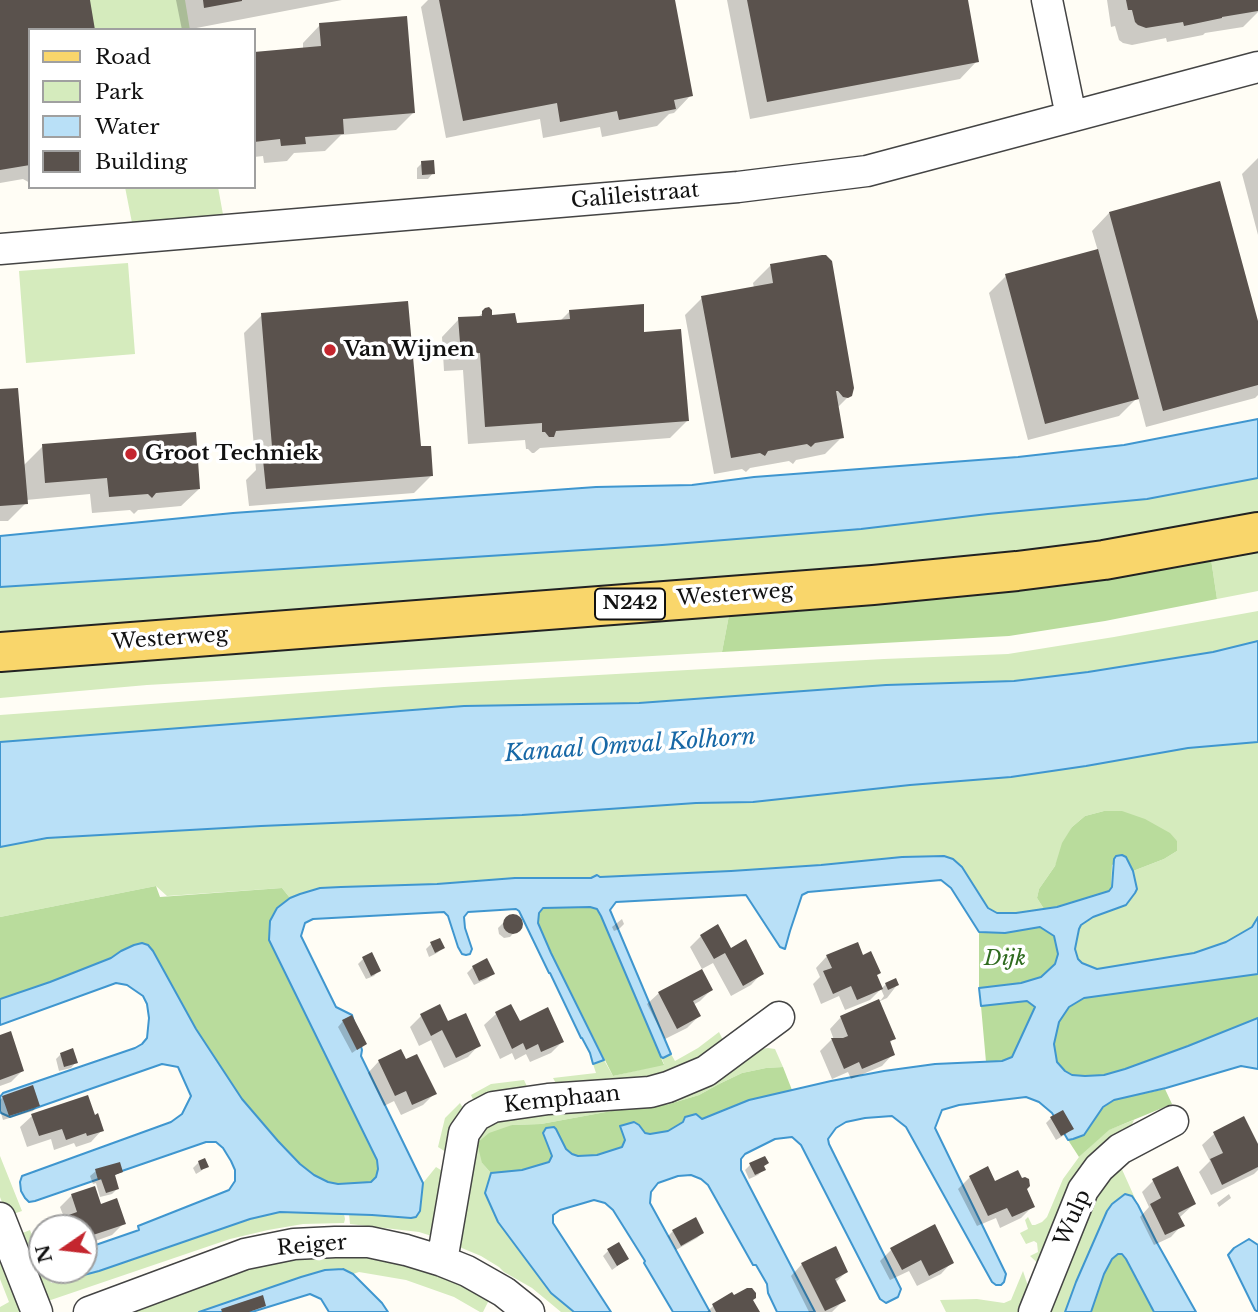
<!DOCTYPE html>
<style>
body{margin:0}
#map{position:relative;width:1258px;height:1312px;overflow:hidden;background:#fffdf5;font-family:"Libre Baskerville",serif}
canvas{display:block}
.legend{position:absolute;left:28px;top:28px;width:228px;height:161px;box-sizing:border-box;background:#fff;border:2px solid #a0a0a0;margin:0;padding:9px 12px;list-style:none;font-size:21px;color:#111}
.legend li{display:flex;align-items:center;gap:14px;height:35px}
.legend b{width:35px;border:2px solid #a0a0a0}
.north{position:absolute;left:28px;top:1214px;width:70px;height:70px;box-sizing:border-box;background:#fff;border:2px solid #a0a0a0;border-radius:50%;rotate:256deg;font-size:19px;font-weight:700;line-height:28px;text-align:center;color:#111}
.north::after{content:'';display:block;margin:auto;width:24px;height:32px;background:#c4262e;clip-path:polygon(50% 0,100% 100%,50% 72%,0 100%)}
</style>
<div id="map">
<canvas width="1258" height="1312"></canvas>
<ul class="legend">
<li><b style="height:9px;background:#f9d66b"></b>Road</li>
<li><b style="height:19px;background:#d5ebbd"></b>Park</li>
<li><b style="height:19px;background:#b9e0f7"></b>Water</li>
<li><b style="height:19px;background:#5a524d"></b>Building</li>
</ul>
<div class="north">N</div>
</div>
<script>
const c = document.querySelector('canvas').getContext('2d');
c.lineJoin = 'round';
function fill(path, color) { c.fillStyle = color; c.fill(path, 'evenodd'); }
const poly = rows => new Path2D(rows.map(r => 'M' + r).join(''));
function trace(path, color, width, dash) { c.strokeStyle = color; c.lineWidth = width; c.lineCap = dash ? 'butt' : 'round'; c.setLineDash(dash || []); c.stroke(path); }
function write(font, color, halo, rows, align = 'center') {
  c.font = font + ' "Libre Baskerville",serif'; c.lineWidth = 7; c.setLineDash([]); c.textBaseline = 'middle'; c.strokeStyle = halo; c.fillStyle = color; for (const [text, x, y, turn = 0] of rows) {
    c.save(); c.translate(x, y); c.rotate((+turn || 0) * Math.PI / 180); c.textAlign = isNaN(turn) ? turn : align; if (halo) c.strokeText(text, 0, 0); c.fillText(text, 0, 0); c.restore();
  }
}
fill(poly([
 [89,0,185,0,190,30,94,30],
 [125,187,218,187,224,220,133,228],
 [128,263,135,354,26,363,19,271],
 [1258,478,1258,512,1234,518,1148,535,1004,557,0,639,0,587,662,545,861,529,988,514,1147,499],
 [1258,551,1258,591,1217,599,1211,559],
 [730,610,722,652,147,685,0,698,0,667],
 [1258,611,1258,641,1213,652,1088,672,1014,682,885,685,639,703,464,706,0,742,0,715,384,687,884,659,1008,654,1114,637],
 [1258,742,1258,917,1252,927,1226,942,1194,953,1110,967,1097,969,1085,965,1078,959,1075,949,1079,929,1081,925,1093,917,1126,905,1137,889,1133,871,1164,859,1177,851,1177,841,1104,811,1085,816,1072,827,1055,866,1039,889,1037,898,1044,909,1016,913,997,913,988,908,957,862,944,856,936,856,902,857,821,865,731,871,600,877,597,875,591,878,515,878,437,884,320,888,290,898,282,888,167,896,156,886,0,917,0,847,47,838,261,826,522,815,696,803,753,802,910,785,1011,777,1086,766,1188,748],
 [719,1032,726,1046,670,1079,560,1091,553,1078,596,1073,593,1064,604,1060,613,1076,664,1064,661,1057,663,1058,671,1054,675,1061,698,1048],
 [768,1048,775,1049,783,1067,766,1068,742,1073,719,1084,699,1095,666,1105,652,1104,633,1107,541,1124,512,1125,482,1163,491,1173,485,1193,498,1222,551,1293,574,1312,561,1312,532,1288,504,1272,499,1267,481,1256,457,1246,470,1141,494,1115,658,1098,747,1051],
 [524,1080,530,1093,477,1108,471,1095,491,1084],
 [460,1103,467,1115,446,1152,438,1147,445,1118],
 [1134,1120,1127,1135,1041,1266,1030,1256,1038,1252,1037,1243,1034,1241,1026,1244,1020,1233,1028,1229,1025,1220,1028,1217,1032,1225,1035,1225,1042,1222,1047,1217,1063,1179,1079,1157,1108,1130],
 [0,1156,22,1211,7,1216,0,1197],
 [1120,1165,1138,1205,1132,1196,1112,1204,1076,1282,1065,1312,1041,1312,1080,1215],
 [436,1167,449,1175,435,1237,419,1232,350,1224,349,1214,372,1215,420,1211,423,1183],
 [280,1212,344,1214,345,1219,344,1223,303,1224,268,1230,230,1239,42,1303,15,1236,30,1230,42,1260,42,1270,46,1270,51,1283,99,1271,250,1219],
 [0,1239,27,1309,18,1312,0,1312,0,1307,9,1302,0,1279],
 [378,1254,488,1293,488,1302,483,1312,480,1312,454,1297,406,1280,359,1272,353,1274,343,1269,325,1270,301,1277,199,1312,114,1312,283,1256],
 [1023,1271,1030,1292,1022,1310,1019,1312,946,1312,940,1300,977,1299,1004,1303,1011,1300]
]), '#d5ebbd');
fill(poly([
 [1211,559,1217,599,1105,621,1009,636,722,652,730,610],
 [1104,811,1122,811,1145,819,1170,833,1177,841,1177,851,1164,859,1133,871,1126,857,1112,865,1111,890,1105,893,1057,907,1044,909,1037,898,1039,889,1055,866,1062,843,1072,827,1085,816],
 [156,886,160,897,282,888,290,898,276,908,269,940,377,1160,378,1169,376,1177,371,1182,338,1184,328,1182,314,1175,300,1164,278,1141,242,1099,196,1029,153,951,148,945,134,945,121,951,111,958,50,982,0,999,0,917],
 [590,907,597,909,601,916,664,1065,613,1076,551,953,538,923,539,913,543,908],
 [1040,927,1054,936,1058,954,1055,964,1041,977,1021,983,979,988,979,932,1005,933],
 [1256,973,1258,974,1258,1018,1255,1020,1188,1046,1125,1069,1104,1075,1085,1076,1072,1075,1065,1071,1057,1063,1054,1044,1059,1022,1069,1007,1084,998],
 [1028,1001,1035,1007,1012,1057,1002,1061,986,1062,981,1006],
 [783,1067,792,1090,749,1100,702,1119,683,1122,668,1131,650,1134,645,1133,639,1125,621,1126,625,1141,622,1147,597,1155,578,1156,572,1154,566,1149,556,1129,546,1128,543,1133,552,1156,549,1162,522,1170,491,1173,482,1163,477,1143,489,1133,512,1125,541,1124,633,1107,652,1104,666,1105,699,1095,719,1084,742,1073,766,1068],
 [1165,1089,1172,1104,1109,1130,1079,1157,1068,1140,1073,1139,1104,1107,1114,1100],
 [1118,1254,1122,1254,1126,1259,1154,1312,1091,1312,1104,1274,1112,1259]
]), '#b9dc9c');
const water = poly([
 [1258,419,1258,478,1147,499,988,514,861,529,662,545,0,587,0,536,233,513,596,487,692,485,754,477,1018,457,1124,445,1258,419],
 [1258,641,1258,742,1188,748,1086,766,1011,777,910,785,753,802,696,803,522,815,261,826,47,838,0,847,0,742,464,706,639,703,886,685,1014,681,1088,672,1213,652,1258,641],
 [1122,855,1126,857,1133,871,1137,889,1135,893,1126,905,1093,917,1081,925,1079,929,1075,949,1078,959,1082,963,1097,969,1194,953,1226,942,1252,927,1258,917,1258,974,1084,998,1069,1007,1059,1022,1054,1044,1057,1062,1065,1071,1072,1075,1085,1076,1104,1075,1125,1069,1188,1046,1258,1018,1258,1069,1241,1066,1166,1088,1114,1100,1103,1107,1084,1135,1073,1139,1068,1140,1052,1113,1039,1102,1026,1097,959,1105,942,1110,935,1128,1006,1274,1004,1282,1001,1285,996,1285,992,1282,906,1127,892,1116,865,1118,846,1122,836,1128,828,1139,829,1144,901,1289,898,1297,886,1303,880,1299,801,1145,792,1137,775,1139,745,1154,741,1159,741,1170,815,1312,777,1312,768,1293,767,1284,756,1265,753,1265,708,1185,701,1179,691,1175,678,1176,658,1183,651,1192,650,1203,710,1312,673,1312,644,1263,645,1261,613,1210,605,1203,594,1200,560,1210,553,1215,553,1223,611,1312,574,1312,551,1293,498,1222,485,1193,491,1173,522,1170,549,1162,552,1156,543,1133,546,1128,554,1127,556,1129,566,1149,572,1154,578,1156,597,1155,622,1147,625,1140,620,1126,634,1122,639,1125,645,1133,650,1134,668,1131,683,1122,685,1117,696,1114,702,1119,749,1100,831,1081,884,1071,935,1064,1002,1061,1012,1057,1035,1007,1027,1001,981,1006,979,988,1021,983,1041,977,1055,964,1058,954,1054,936,1040,927,1005,933,979,932,951,888,941,880,808,892,802,895,790,931,785,949,780,947,746,895,616,902,610,910,671,1054,663,1058,661,1057,601,916,597,909,590,907,543,908,539,913,538,923,551,953,604,1060,593,1064,590,1053,582,1038,581,1038,550,973,549,973,519,911,516,909,468,912,464,917,465,928,472,949,470,954,466,955,462,954,458,947,448,916,444,912,313,919,305,923,301,936,336,1007,352,1015,362,1050,361,1056,423,1183,420,1211,416,1217,411,1218,372,1215,280,1212,250,1219,99,1271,65,1280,57,1270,84,1270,84,1249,139,1230,138,1226,229,1190,235,1181,235,1170,231,1161,223,1148,216,1142,206,1142,35,1201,29,1202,25,1198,21,1191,20,1182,22,1176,171,1122,182,1114,191,1096,178,1067,162,1064,10,1117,1,1113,0,1111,0,1097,3,1093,135,1048,142,1044,147,1038,149,1018,147,1004,143,996,127,985,116,983,0,1025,0,999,50,982,111,958,121,951,134,945,142,943,148,945,153,951,196,1029,242,1099,278,1141,300,1164,314,1175,328,1182,338,1184,371,1182,376,1177,378,1169,377,1160,269,940,270,921,277,908,290,898,300,894,320,888,341,887,437,884,515,878,591,878,597,875,600,877,731,871,821,865,902,857,944,856,953,859,962,867,988,908,997,913,1016,913,1057,907,1109,891,1112,887,1114,859,1116,856,1122,855],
 [1125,1194,1132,1196,1138,1205,1156,1241,1196,1312,1154,1312,1126,1259,1122,1254,1118,1254,1112,1259,1104,1274,1091,1312,1065,1312,1076,1282,1107,1211,1112,1204,1125,1194],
 [1249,1239,1258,1245,1258,1312,1255,1310,1228,1255,1234,1248,1249,1239],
 [343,1269,353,1274,382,1303,388,1312,329,1312,321,1299,310,1294,252,1312,199,1312,301,1277,325,1270,343,1269]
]);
fill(water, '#b9e0f7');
trace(water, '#3f96cf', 2);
fill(poly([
 [0,0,88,0,30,30,30,183,23,179,0,183],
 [176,0,342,0,186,30,182,30],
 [428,0,673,0,691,95,674,113,669,114,657,126,602,137,600,127,543,138,540,119,446,138,421,7],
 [727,0,966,0,977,61,960,79,750,119],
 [1107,0,1258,0,1258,12,1243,27,1205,33,1203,35,1167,42,1166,38,1132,45,1123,43,1119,40,1115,26,1111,27],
 [320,25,413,113,396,130,341,135,325,151,294,153,287,161,264,163,263,156,254,157,254,54,303,50,303,43],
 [1258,158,1258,235,1242,174],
 [422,163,433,173,428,179,417,179,417,168],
 [1109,213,1258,327,1258,395,1255,398,1146,427,1138,397,1119,416,1028,440,989,293,1006,276,1098,251,1092,231],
 [770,266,850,395,837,408,842,437,825,454,796,460,793,464,789,461,750,468,746,472,742,469,714,474,685,315,702,298,754,288,753,283],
 [486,310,491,317,515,325,560,321,570,311,642,334,687,421,670,438,540,448,534,453,532,453,528,449,526,449,525,440,468,444,463,370,444,371,442,337,459,319,477,318],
 [262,315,419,448,432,475,414,493,249,506,246,480,256,470,244,333],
 [0,391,23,466,43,446,199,489,181,506,138,510,134,514,130,510,92,513,90,494,26,500,26,503,8,521,0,521],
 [515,916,520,920,520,926,510,937,504,938,499,934,498,928,509,917],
 [622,919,624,924,619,929,614,931,612,927],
 [701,936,731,950,762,973,751,985,731,996,713,963,702,969,690,947],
 [439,940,443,948,437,953,429,957,426,949,431,944],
 [827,956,862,957,876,976,881,989,886,984,897,985,887,998,878,1002,894,1038,889,1044,893,1054,882,1066,851,1079,848,1072,832,1079,820,1051,831,1040,834,1040,830,1029,841,1017,881,1000,884,996,881,989,870,1000,845,1010,839,996,821,1004,813,984,820,977,816,968],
 [363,959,379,970,374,976,366,979,358,964],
 [473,967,493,974,487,979,474,985,467,973],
 [711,990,700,1001,693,1005,699,1016,687,1028,665,1039,647,1004,659,993],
 [511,1006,519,1023,562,1042,551,1053,530,1062,526,1054,515,1060,512,1053,500,1059,484,1025,496,1014],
 [421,1016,448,1023,479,1045,468,1057,444,1068,431,1040,419,1046,410,1027],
 [343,1021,365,1044,352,1053,338,1027],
 [0,1037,22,1071,11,1082,0,1086],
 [61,1054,76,1062,71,1068,59,1071,56,1059],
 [379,1061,405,1062,435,1093,423,1105,401,1115,394,1101,384,1106,368,1073],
 [3,1097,38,1105,33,1111,3,1120,0,1110,0,1100],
 [32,1116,102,1130,91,1142,76,1147,74,1143,54,1150,51,1139,27,1147,20,1127],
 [1051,1118,1071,1129,1066,1134,1056,1140,1046,1123],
 [1214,1134,1258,1148,1258,1170,1254,1174,1211,1195,1199,1172,1210,1161,1202,1145],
 [199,1162,207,1166,201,1171,196,1174,193,1168],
 [750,1165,762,1167,763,1170,758,1175,749,1179,745,1170],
 [96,1171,121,1171,113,1177,117,1189,112,1194,100,1197,96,1183,93,1184,90,1176],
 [970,1177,1025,1189,1033,1206,1021,1218,1000,1228,996,1218,977,1226,958,1189],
 [1153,1181,1194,1204,1179,1218,1182,1225,1171,1237,1154,1245,1140,1217,1149,1207,1142,1192],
 [1229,1194,1231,1198,1219,1207,1217,1203],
 [72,1195,100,1206,124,1223,112,1235,84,1245,84,1228,57,1228,65,1220,60,1207],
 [673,1231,702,1233,697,1238,676,1250,668,1236],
 [892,1249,952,1262,941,1274,917,1286,909,1271,890,1280,880,1261],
 [608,1251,627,1259,612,1270,603,1256],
 [802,1264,846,1272,835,1283,844,1300,832,1312,809,1312,791,1276],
 [733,1297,751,1299,758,1312,707,1312,713,1306]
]), '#0003');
fill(poly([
 [0,0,90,0,95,30,30,30,30,165,0,170],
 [203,0,242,0,242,1,204,8],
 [439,0,675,0,693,96,674,100,676,109,619,120,617,111,560,122,557,103,463,121],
 [747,0,968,0,979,62,767,102],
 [1126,0,1258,0,1258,11,1222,17,1222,18,1184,26,1183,22,1146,28,1138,25,1135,22,1132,10,1128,10],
 [407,16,415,113,343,119,344,134,305,137,306,144,281,146,280,139,254,142,254,52,321,46,319,23],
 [434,160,435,174,422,175,421,161],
 [1220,181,1258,321,1258,385,1163,411,1109,212],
 [1098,249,1139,399,1045,424,1005,274],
 [822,255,826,255,832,261,854,388,852,396,848,398,843,397,838,391,836,391,844,438,815,443,811,447,807,444,768,451,765,456,760,453,731,458,701,296,773,283,770,264],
 [408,301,421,446,431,446,433,476,266,489,263,460,273,459,261,313],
 [644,304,644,332,681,329,689,421,556,431,554,437,549,437,545,432,542,432,542,423,485,427,480,353,461,355,458,317,482,316,482,311,485,308,489,307,492,310,492,315,515,313,517,323,570,319,569,310],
 [18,388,28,504,0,506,0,389],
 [196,432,200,489,156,493,152,498,148,494,109,497,107,478,45,483,42,444],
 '503 924a10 10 0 1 1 20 0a10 10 0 1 1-20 0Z',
 [718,924,731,948,746,939,764,974,743,986,725,953,714,959,700,935],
 [440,938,445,948,435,953,430,942],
 [858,942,863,955,871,951,881,973,877,975,883,989,857,1000,851,986,833,994,823,971,832,968,826,955],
 [372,952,381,971,371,976,362,957],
 [487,958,495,974,479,981,472,966],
 [702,969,713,990,693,1001,701,1016,677,1029,658,992],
 [896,978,899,985,888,990,885,983],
 [879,999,896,1039,890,1041,895,1055,862,1069,859,1062,844,1069,831,1038,843,1038,848,1036,840,1016],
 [440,1004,448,1021,466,1013,481,1046,456,1058,442,1030,431,1036,420,1014],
 [511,1004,520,1021,548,1007,564,1042,541,1052,538,1044,526,1050,523,1043,512,1049,495,1012],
 [352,1015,367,1044,357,1050,342,1020],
 [11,1031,24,1071,0,1080,0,1035],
 [73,1048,78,1063,64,1067,60,1053],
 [401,1049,406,1059,417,1054,437,1094,412,1105,406,1091,395,1096,378,1060],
 [33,1085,40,1106,9,1116,2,1096],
 [88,1095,95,1115,98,1113,104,1131,87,1136,86,1133,66,1140,62,1129,39,1136,31,1114],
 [1063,1110,1074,1129,1061,1136,1050,1117],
 [1244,1116,1258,1144,1258,1167,1222,1185,1210,1159,1223,1153,1213,1132],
 [765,1156,769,1163,764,1166,766,1170,755,1175,749,1163],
 [205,1158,209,1167,201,1170,198,1161],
 [120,1162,123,1172,115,1175,119,1189,106,1193,101,1179,98,1180,95,1169],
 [988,1166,995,1181,1018,1170,1022,1178,1025,1177,1029,1179,1030,1186,1027,1189,1035,1207,1012,1217,1007,1208,988,1216,969,1176],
 [1178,1166,1196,1204,1178,1213,1185,1226,1165,1235,1150,1204,1161,1198,1152,1179],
 [95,1186,101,1204,117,1198,126,1224,84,1238,84,1228,70,1228,66,1216,77,1212,71,1194],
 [696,1217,704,1233,681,1246,672,1230],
 [935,1224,954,1263,929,1276,921,1260,902,1270,890,1248],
 [619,1242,629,1259,617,1266,607,1249],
 [836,1246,848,1272,835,1279,846,1301,825,1311,801,1263],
 [747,1288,752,1288,756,1293,756,1298,753,1300,760,1312,716,1312,712,1304,732,1292,734,1295],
 [263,1295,266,1306,249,1312,222,1312,221,1309]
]), '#5a524d');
const street = poly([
 [1047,0,1071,116],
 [0,249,738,187,867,171,1258,67],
 [0,1218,37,1312],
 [442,1261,464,1133,476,1116,493,1107,548,1099,650,1092,668,1087,706,1071,779,1017],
 [89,1312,245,1254,294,1244,335,1242,369,1242,406,1250,442,1261,467,1271,504,1292,529,1312],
 [1034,1312,1083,1190,1099,1168,1120,1149,1173,1121]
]);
const primary = poly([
 [0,652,873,585,1017,571,1104,560,1258,532]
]);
trace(street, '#444', 33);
trace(primary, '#222', 42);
trace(street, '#fff', 30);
trace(primary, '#f9d66b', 38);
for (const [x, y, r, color] of [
 [330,350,7,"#c4262e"],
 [131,454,7,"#c4262e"]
]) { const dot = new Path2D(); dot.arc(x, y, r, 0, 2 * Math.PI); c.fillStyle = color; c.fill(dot); trace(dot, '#fff', 2.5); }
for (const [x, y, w] of [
 [630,604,70]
]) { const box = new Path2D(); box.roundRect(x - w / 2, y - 15.5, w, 31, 5); c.fillStyle = '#fff'; c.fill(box); trace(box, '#111', 2); }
write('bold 19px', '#111', null, [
 ["N242",630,604]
]);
write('21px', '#111', '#fff', [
 ["Galileistraat",635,196,-5],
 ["Westerweg",735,595,-4],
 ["Westerweg",170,639,-4],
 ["Kemphaan",562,1100,-6],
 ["Wulp",1073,1218,-66],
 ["Reiger",312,1246,-5]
]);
write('bold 21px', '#111', '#fff', [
 ["Van Wijnen",344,350],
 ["Groot Techniek",145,454]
], 'left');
write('italic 21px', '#2f6b1f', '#fff', [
 ["Dijk",1005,959]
]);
write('italic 23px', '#1768a6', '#fff', [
 ["Kanaal Omval Kolhorn",630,746,-4]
]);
</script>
